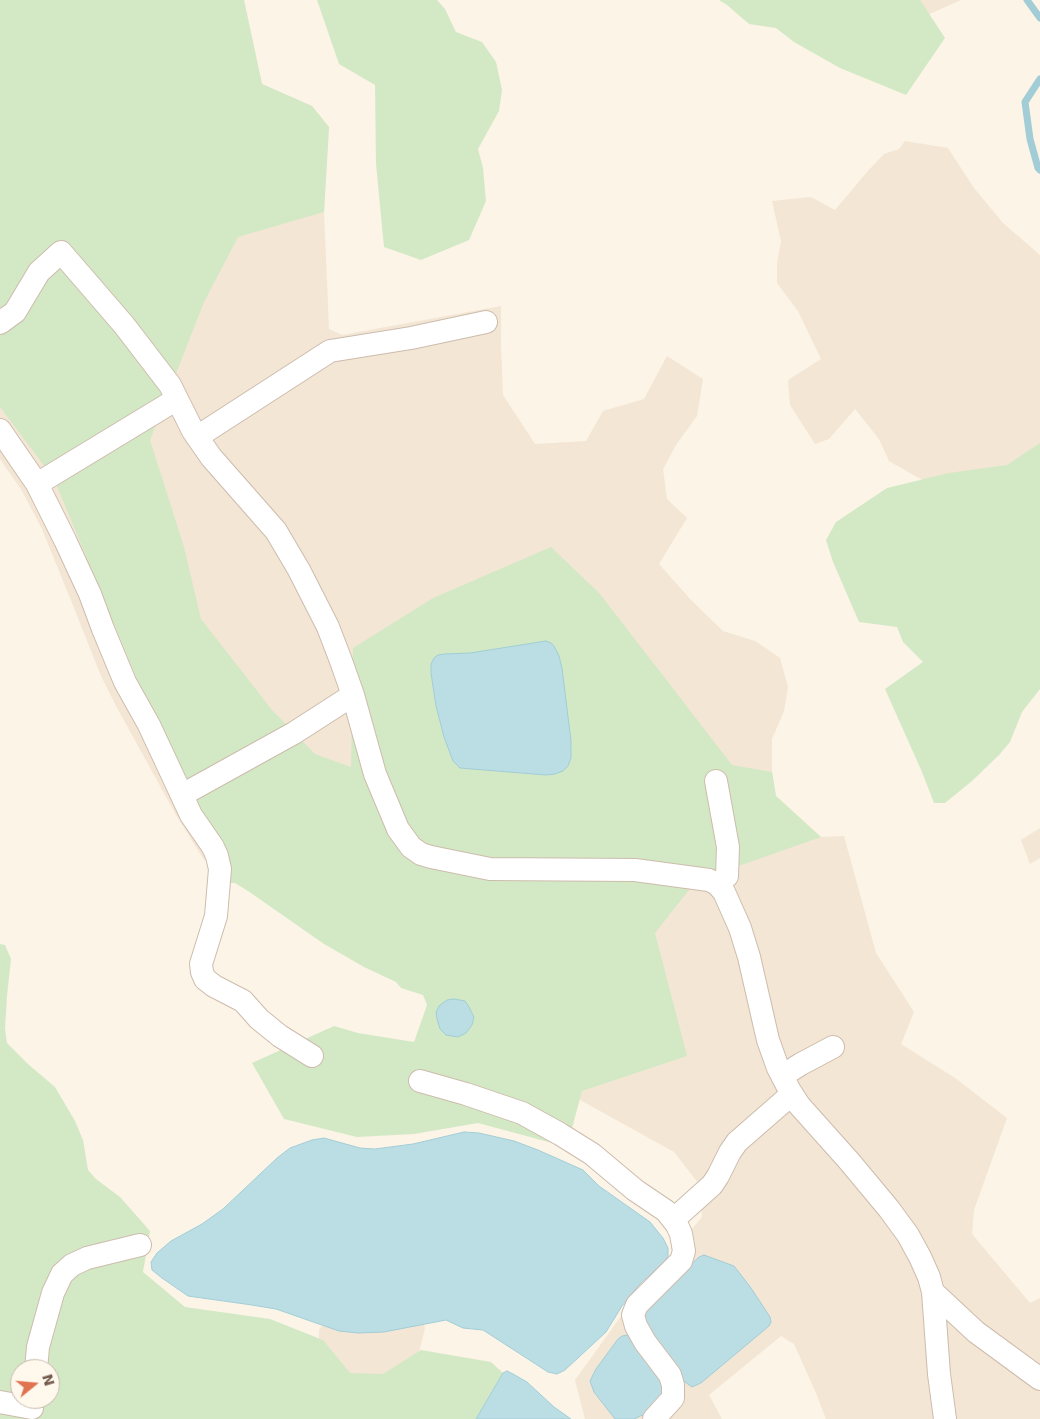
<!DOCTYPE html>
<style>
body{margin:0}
#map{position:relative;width:1040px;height:1419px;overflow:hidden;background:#fcf4e6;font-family:"DejaVu Sans",sans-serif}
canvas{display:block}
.north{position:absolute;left:10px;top:1359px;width:50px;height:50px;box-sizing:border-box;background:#fef8ed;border:1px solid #c7b9ad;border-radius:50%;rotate:73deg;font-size:14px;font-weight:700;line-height:20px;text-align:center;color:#745b4c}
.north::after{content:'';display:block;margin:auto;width:18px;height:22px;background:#e17450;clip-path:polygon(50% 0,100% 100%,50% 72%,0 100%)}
</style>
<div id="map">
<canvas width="1040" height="1419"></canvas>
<div class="north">N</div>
</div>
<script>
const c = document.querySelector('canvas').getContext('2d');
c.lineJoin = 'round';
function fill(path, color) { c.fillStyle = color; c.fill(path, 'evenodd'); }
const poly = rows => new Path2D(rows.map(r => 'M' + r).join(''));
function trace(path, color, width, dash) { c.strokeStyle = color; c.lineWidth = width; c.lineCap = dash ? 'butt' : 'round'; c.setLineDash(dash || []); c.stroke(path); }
fill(poly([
 [111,0,244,0,262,84,312,106,329,127,324,212,329,329,342,335,501,306,501,345,503,395,535,444,586,441,603,411,644,399,667,356,703,379,697,416,676,445,663,469,667,499,687,518,659,564,691,600,723,631,755,641,780,658,788,687,784,711,772,739,772,772,776,796,821,837,844,836,876,953,914,1012,901,1044,955,1078,1007,1118,974,1210,972,1234,1030,1303,1040,1298,1040,1419,826,1419,816,1393,794,1344,781,1336,709,1395,722,1419,585,1419,575,1380,632,1301,702,1217,699,1184,674,1152,544,1080,312,810,204,860,176,815,116,706,101,676,74,608,42,529,22,491,0,459,0,135],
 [877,0,961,0,907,24],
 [905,141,948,148,974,188,1003,223,1040,255,1040,474,973,509,889,461,879,439,855,409,829,439,815,444,790,405,788,380,821,359,798,311,777,283,777,264,781,241,772,201,811,197,835,210,867,172,884,154,899,149],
 [1040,828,1040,858,1030,864,1021,840],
 [419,1304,425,1328,406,1406,320,1404,319,1330,333,1310]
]), '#f3e6d5');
fill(poly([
 [0,0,244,0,262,84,312,106,329,127,324,212,238,237,204,302,150,440,184,547,201,619,272,710,315,754,351,767,353,648,433,598,551,547,600,594,732,765,772,772,776,796,821,837,696,881,655,933,687,1056,582,1091,567,1147,478,1123,414,1134,357,1137,284,1119,252,1063,334,1026,358,1033,414,1042,427,1005,423,995,401,988,396,982,364,967,324,944,248,891,235,883,228,883,154,720,54,479,0,407],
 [317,0,437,0,445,9,456,32,482,42,496,62,502,90,499,111,478,149,483,168,486,201,469,240,421,260,384,247,376,164,375,85,339,64],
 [719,0,920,0,945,38,906,95,840,68,794,42,776,28,749,24,727,5],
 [1040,443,1040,689,1022,712,1010,742,999,755,972,781,945,803,934,803,922,772,885,689,923,662,903,642,897,627,859,622,833,562,826,540,836,522,887,488,949,473,1007,465],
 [0,944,5,945,11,959,7,996,5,1029,7,1043,28,1064,55,1087,75,1121,83,1140,88,1170,96,1179,120,1197,150,1231,143,1272,185,1307,270,1319,323,1340,350,1373,383,1374,421,1350,491,1362,503,1373,476,1419,0,1419],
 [20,1369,50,1369,50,1399,20,1399]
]), '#d3e9c5');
const water = poly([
 [546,641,551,643,554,646,559,656,562,668,571,741,571,758,568,766,563,771,555,774,546,775,460,768,453,761,444,737,436,706,431,673,431,664,434,658,438,655,444,654,470,653,546,641],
 [454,999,465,1001,469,1007,474,1017,472,1025,466,1033,458,1037,446,1035,440,1029,437,1019,436,1012,439,1006,447,1000,454,999],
 [464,1132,479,1133,514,1141,538,1150,583,1170,599,1186,650,1222,663,1238,668,1248,668,1256,665,1261,639,1285,622,1306,606,1332,565,1370,557,1374,548,1372,483,1330,463,1328,446,1320,384,1332,358,1333,339,1331,276,1309,252,1305,188,1296,162,1278,152,1270,151,1262,157,1253,171,1241,202,1224,223,1209,277,1158,290,1148,312,1140,324,1138,360,1148,375,1149,413,1144,464,1132],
 [704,1255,734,1266,751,1288,770,1317,771,1322,769,1326,701,1383,692,1387,685,1382,645,1324,642,1315,673,1281,699,1257,704,1255],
 [628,1335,633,1338,664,1381,664,1393,647,1413,634,1419,615,1419,594,1392,590,1381,596,1369,618,1339,622,1336,628,1335],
 [507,1371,513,1374,527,1382,554,1407,571,1419,476,1419,503,1373,507,1371]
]);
fill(water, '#bbdee5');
trace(water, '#a2cdd6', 1);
trace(poly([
 [1027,0,1040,18],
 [1040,79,1025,102,1030,139,1038,168,1040,170]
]), '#a2cdd6', 7);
const minor = poly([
 [0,323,15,312,39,272,61,252,124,325,170,385,193,431,211,457,276,531,299,570,328,627,341,661,353,695,375,774,398,829,411,847,421,854,431,857,490,869,635,870,709,880,717,884,724,892,740,928,749,957,768,1040,778,1068,790,1091,799,1105,849,1161,889,1209,908,1235,920,1257,929,1277,933,1292,939,1374,945,1419],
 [0,430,37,484,65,540,90,594,103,629,125,682,149,725,191,815,213,847,217,856,220,869,216,916,201,964,202,972,205,979,214,986,243,1001,259,1019,280,1036,312,1056],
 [197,437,330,351,411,338,486,322],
 [37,484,177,399],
 [716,781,728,847,727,876,717,884],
 [182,795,294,733,353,695],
 [782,1076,801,1064,833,1047],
 [420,1081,466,1094,522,1113,560,1134,592,1154,635,1190,666,1211,677,1225,681,1234,684,1251,681,1261,637,1305,633,1315,636,1326,645,1342,670,1375,673,1385,673,1398,654,1419],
 [673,1220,712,1185,718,1176,730,1152,737,1142,792,1094],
 [933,1292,976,1332,1040,1379],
 [36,1369,38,1347,53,1293,62,1274,72,1265,87,1258,140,1245],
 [0,1402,32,1408]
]);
trace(minor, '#cdbcad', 24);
trace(minor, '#fff', 22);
</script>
